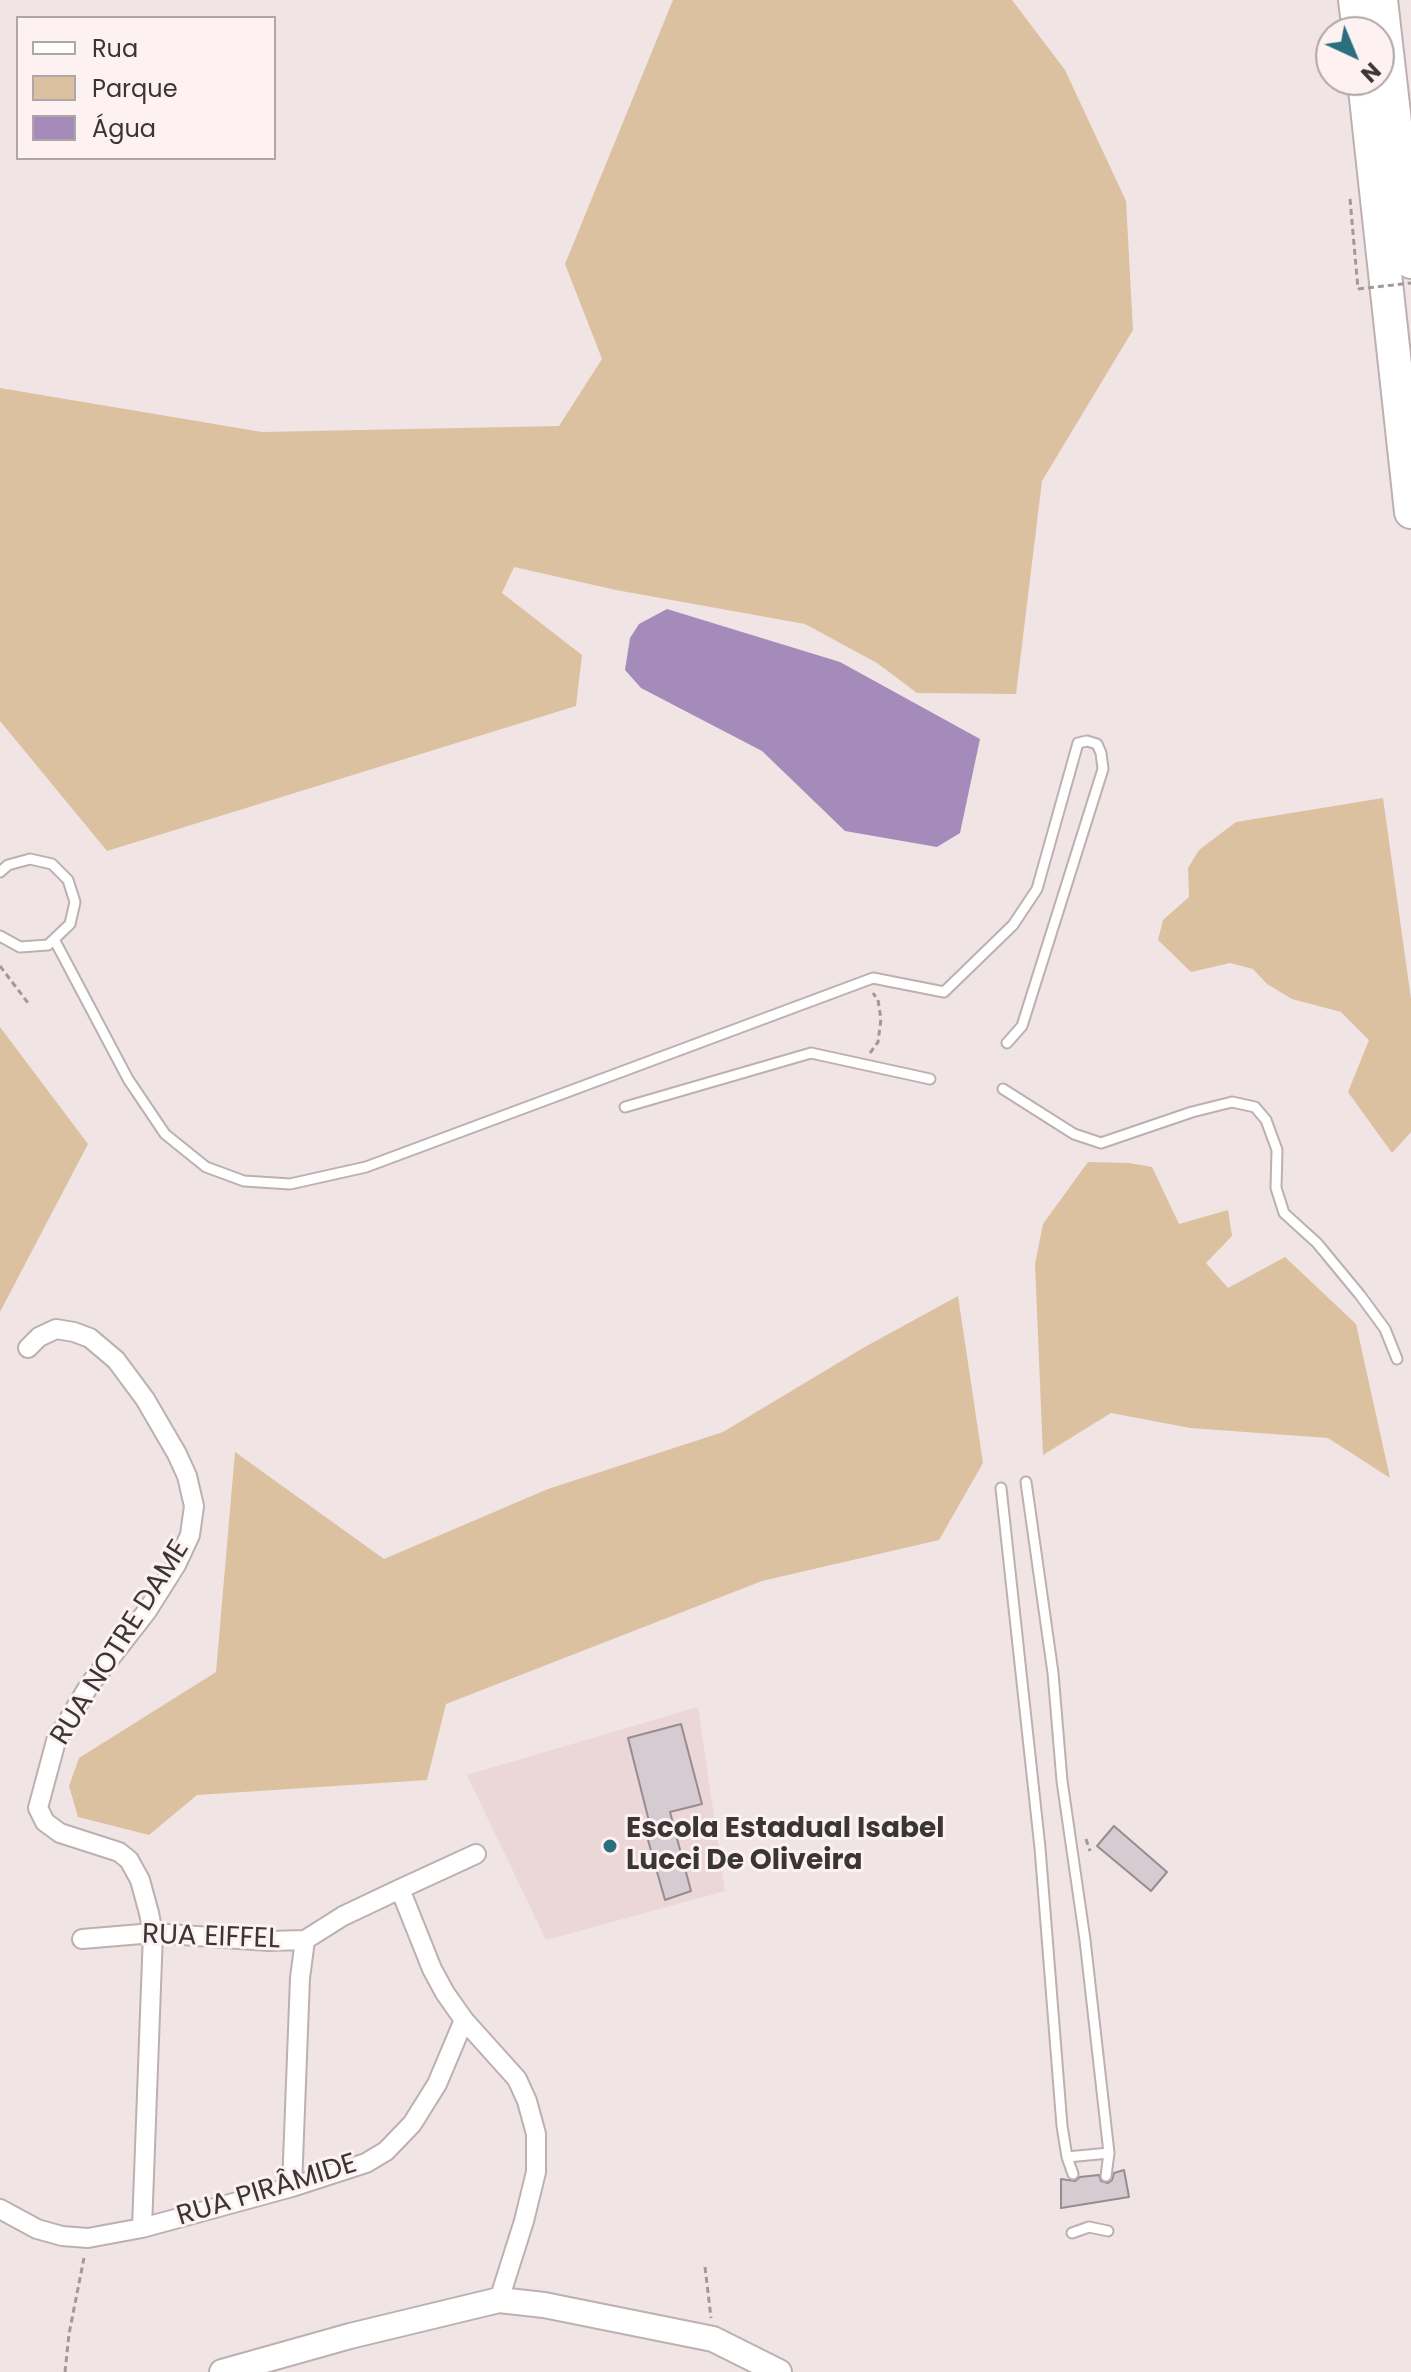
<!DOCTYPE html>
<meta charset="utf-8">
<style>
body{margin:0}
#map{position:relative;width:1411px;height:2372px;overflow:hidden;background:#f0e4e5;font-family:Poppins,sans-serif}
canvas{display:block}
.legend{position:absolute;left:16px;top:16px;width:260px;height:144px;box-sizing:border-box;background:#fdf1f2;border:2px solid #afa6a7;margin:0;padding:10px 14px;list-style:none;font-size:24px;color:#3a3536}
.legend li{display:flex;align-items:center;gap:16px;height:40px}
.legend b{width:40px;border:2px solid #afa6a7}
.north{position:absolute;left:1315px;top:16px;width:80px;height:80px;box-sizing:border-box;background:#fdf1f2;border:2px solid #afa6a7;border-radius:50%;rotate:136deg;font-size:22px;font-weight:700;line-height:32px;text-align:center;color:#3a3536}
.north::after{content:'';display:block;margin:auto;width:28px;height:36px;background:#2a6e7f;clip-path:polygon(50% 0,100% 100%,50% 72%,0 100%)}
</style>
<div id="map">
<canvas width="1411" height="2372"></canvas>
<ul class="legend">
<li><b style="height:10px;background:#fff"></b>Rua</li>
<li><b style="height:22px;background:#dcc1a0"></b>Parque</li>
<li><b style="height:22px;background:#a58bba"></b>Água</li>
</ul>
<div class="north">N</div>
</div>
<script>
const c = document.querySelector('canvas').getContext('2d');
c.lineJoin = 'round';
function fill(path, color) { c.fillStyle = color; c.fill(path, 'evenodd'); }
const poly = rows => new Path2D(rows.map(r => 'M' + r).join(''));
function trace(path, color, width, dash) { c.strokeStyle = color; c.lineWidth = width; c.lineCap = dash ? 'butt' : 'round'; c.setLineDash(dash || []); c.stroke(path); }
function write(font, color, halo, rows, align = 'center') {
  c.font = font + ' Poppins,sans-serif'; c.lineWidth = 6; c.setLineDash([]); c.textBaseline = 'middle'; c.strokeStyle = halo; c.fillStyle = color; for (const [text, x, y, turn = 0] of rows) {
    c.save(); c.translate(x, y); c.rotate((+turn || 0) * Math.PI / 180); c.textAlign = isNaN(turn) ? turn : align; if (halo) c.strokeText(text, 0, 0); c.fillText(text, 0, 0); c.restore();
  }
}
fill(poly([
 [698,1707,725,1891,546,1940,467,1775]
]), '#ebd6d8');
fill(poly([
 [673,0,1012,0,1065,70,1126,201,1133,330,1042,481,1016,694,917,693,877,663,805,624,616,590,514,567,502,593,582,655,576,706,107,851,0,721,0,388,262,432,559,426,602,359,565,264],
 [1383,798,1411,999,1411,1132,1392,1153,1348,1092,1369,1040,1341,1012,1292,999,1267,984,1253,969,1230,963,1191,972,1158,940,1163,920,1189,897,1188,868,1199,850,1236,822],
 [0,1027,88,1144,0,1312],
 [1088,1162,1129,1163,1152,1167,1179,1224,1228,1210,1232,1236,1206,1263,1228,1288,1285,1257,1356,1324,1390,1478,1328,1438,1190,1428,1111,1413,1043,1455,1035,1264,1043,1224],
 [958,1296,983,1463,939,1540,762,1581,446,1704,427,1780,197,1795,149,1835,78,1817,69,1786,79,1758,216,1672,235,1452,384,1559,548,1489,723,1432,863,1348]
]), '#dcc1a0');
fill(poly([
 [667,609,840,662,980,739,960,833,937,847,845,831,762,751,641,688,625,670,630,638,639,624]
]), '#a58bba');
const building = poly([
 [681,1724,702,1804,670,1812,691,1891,665,1900,648,1840,653,1837,628,1738,681,1724],
 [1114,1826,1167,1872,1151,1891,1097,1846,1114,1826],
 [1124,2170,1129,2197,1061,2208,1061,2179,1075,2181,1080,2177,1099,2175,1101,2181,1108,2183,1112,2180,1114,2173,1124,2170]
]);
fill(building, '#d5cbd1');
trace(building, '#958d92', 2);
const lane = poly([
 [0,872,8,865,30,859,52,864,68,880,75,902,70,924,48,945,20,947,0,936],
 [55,941,128,1079,165,1134,206,1167,244,1181,290,1184,366,1167,873,978,944,992,1013,925,1037,889,1078,743,1087,741,1097,744,1101,753,1103,769,1022,1026,1007,1043],
 [1003,1089,1074,1134,1101,1143,1192,1112,1232,1102,1255,1107,1266,1120,1277,1150,1276,1188,1284,1213,1317,1243,1360,1295,1385,1329,1397,1359],
 [625,1107,811,1053,930,1079],
 [1026,1482,1053,1673,1062,1781,1085,1940,1109,2153,1106,2176],
 [1001,1488,1040,1848,1062,2126,1067,2157,1073,2174],
 [1067,2157,1109,2153],
 [1072,2233,1089,2227,1108,2231]
]);
const street = poly([
 [28,1348,39,1337,56,1329,74,1332,90,1338,116,1360,145,1399,177,1454,187,1476,194,1506,190,1535,176,1565,147,1611,90,1684,56,1741,38,1808,45,1822,60,1833,119,1852,129,1860,140,1880,149,1913,153,1933,142,2228],
 [400,1889,476,1854],
 [82,1939,153,1933,269,1941,305,1940,343,1916,400,1889,432,1969,445,1993,464,2020,517,2079,527,2101,536,2134,536,2172,524,2221,499,2300],
 [292,2187,300,1978,305,1940],
 [0,2209,37,2229,62,2236,88,2238,142,2228,292,2187,366,2163,386,2151,412,2124,437,2084,464,2020]
]);
const secondary = poly([
 [222,2372,350,2336,499,2300,544,2305,713,2339,779,2372]
]);
const highway = poly([
 [1355,0,1359,32],
 [1381,0,1411,262],
 [1364,80,1411,512]
]);
trace(lane, '#bcb0b1', 13);
trace(street, '#bcb0b1', 22);
trace(secondary, '#bcb0b1', 28);
trace(highway, '#bcb0b1', 36);
trace(poly([
 [1350,199,1358,289],
 [0,966,28,1003],
 [870,1053,878,1042,881,1019,878,1000,873,993],
 [1086,1839,1090,1851],
 [705,2267,711,2318],
 [65,2372,69,2334,84,2258]
]), '#a19899', 3, [6, 4]);
trace(lane, '#fff', 9);
trace(street, '#fff', 18);
trace(secondary, '#fff', 24);
trace(highway, '#fff', 32);
trace(poly([
 [1358,289,1411,283]
]), '#a19899', 3, [6, 4]);
for (const [x, y, r, color] of [
 [610,1846,8,"#2a6e7f"]
]) { const dot = new Path2D(); dot.arc(x, y, r, 0, 2 * Math.PI); c.fillStyle = color; c.fill(dot); trace(dot, '#fdf1f2', 3); }
write('28px', '#3a3536', '#fdf1f2', [
 ["RUA NOTRE DAME",121,1643,-58],
 ["RUA EIFFEL",211,1938,2],
 ["RUA PIRÂMIDE",267,2191,-17]
]);
write('bold 28px', '#3a3536', '#fdf1f2', [
 ["Escola Estadual Isabel",626,1830],
 ["Lucci De Oliveira",626,1862]
], 'left');
</script>
